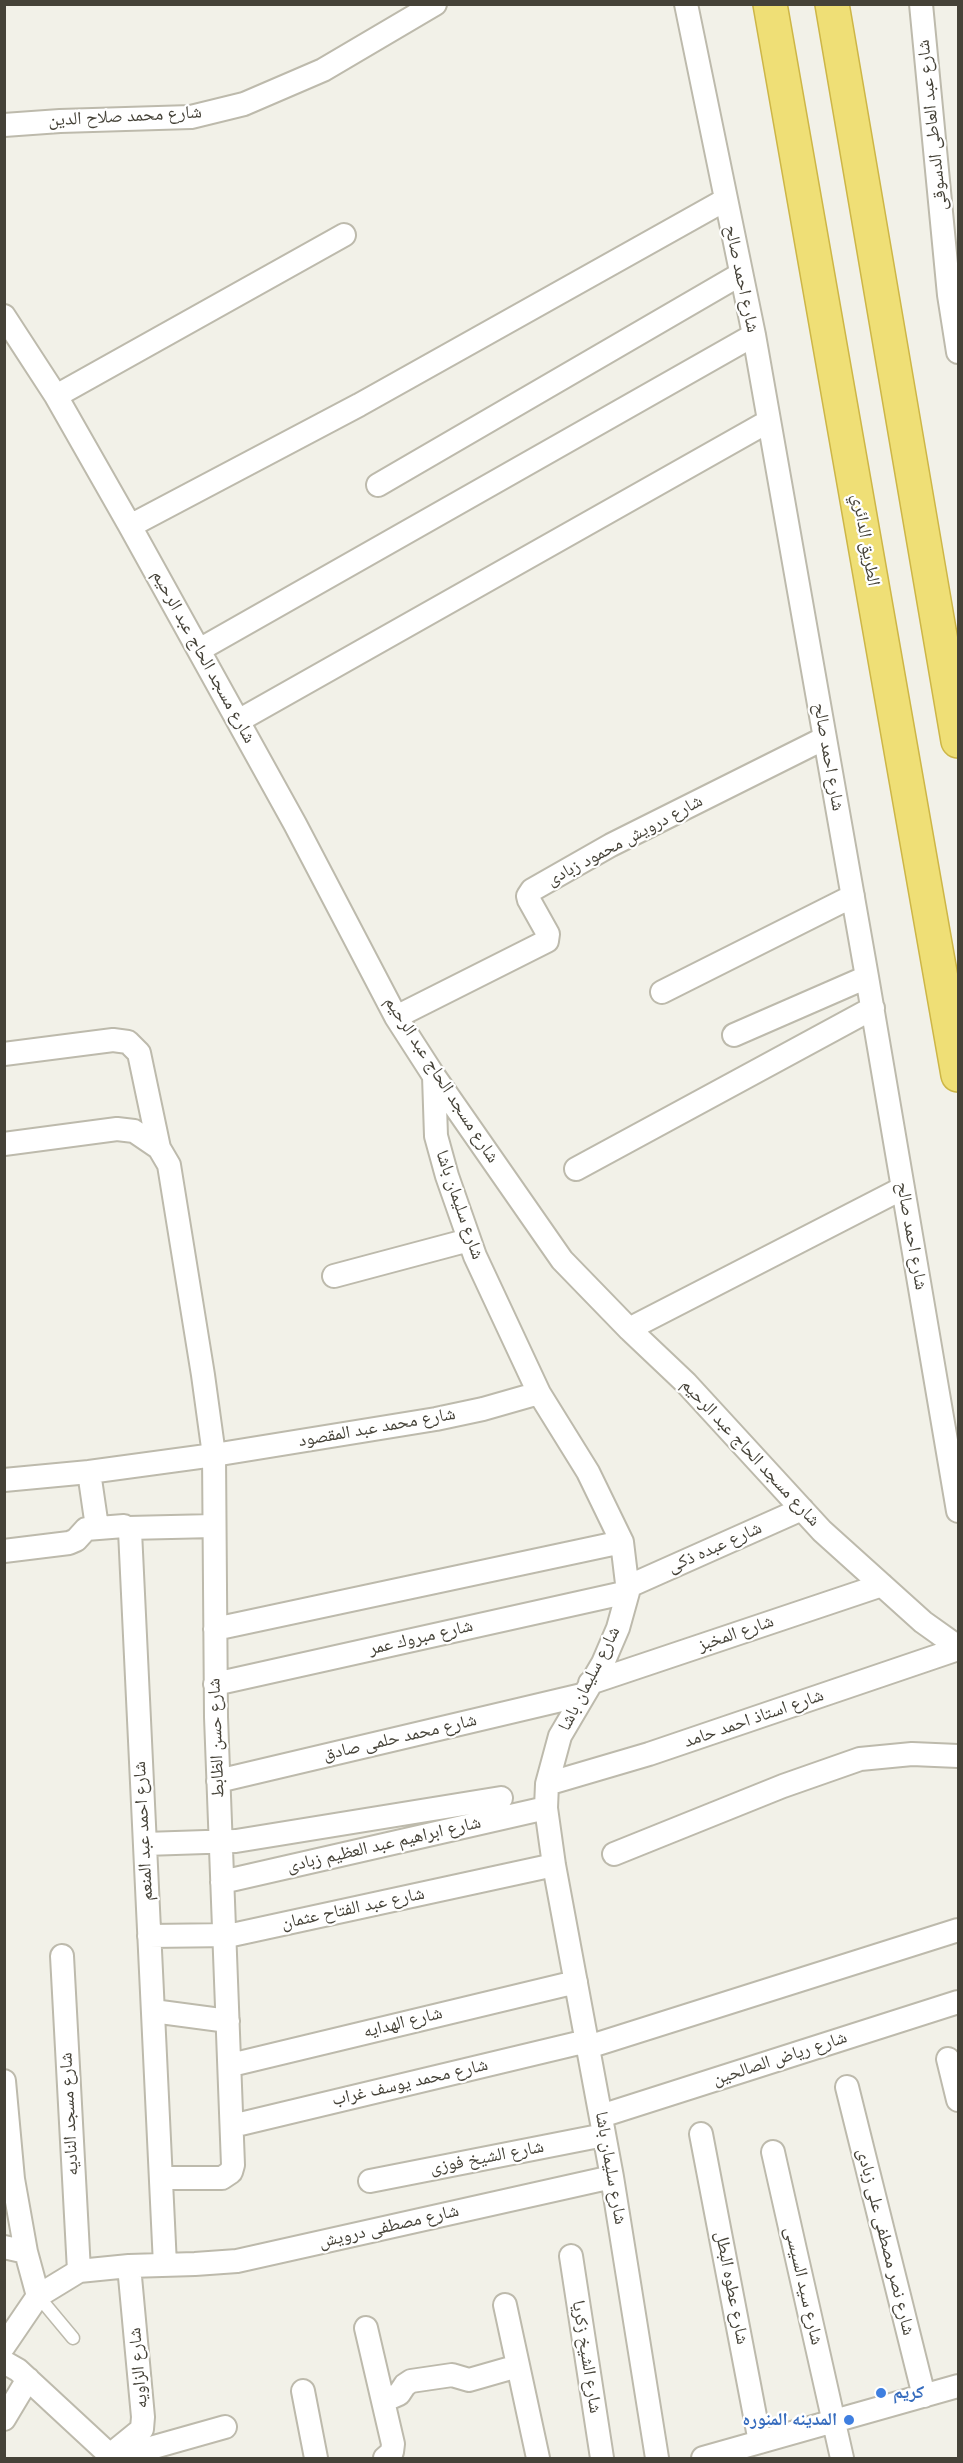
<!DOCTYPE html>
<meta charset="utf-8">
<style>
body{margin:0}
#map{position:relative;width:963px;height:2463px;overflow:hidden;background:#f2f1e8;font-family:Roboto,sans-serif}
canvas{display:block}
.frame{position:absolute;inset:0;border:6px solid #454238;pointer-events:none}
</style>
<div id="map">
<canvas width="963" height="2463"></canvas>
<div class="frame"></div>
</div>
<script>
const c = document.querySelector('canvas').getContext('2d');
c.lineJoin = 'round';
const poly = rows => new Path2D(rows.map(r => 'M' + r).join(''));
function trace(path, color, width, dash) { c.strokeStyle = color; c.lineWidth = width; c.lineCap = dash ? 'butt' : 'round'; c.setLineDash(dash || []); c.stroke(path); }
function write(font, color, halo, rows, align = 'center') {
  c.font = font + ' Roboto,"Noto Naskh Arabic",sans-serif'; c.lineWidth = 4.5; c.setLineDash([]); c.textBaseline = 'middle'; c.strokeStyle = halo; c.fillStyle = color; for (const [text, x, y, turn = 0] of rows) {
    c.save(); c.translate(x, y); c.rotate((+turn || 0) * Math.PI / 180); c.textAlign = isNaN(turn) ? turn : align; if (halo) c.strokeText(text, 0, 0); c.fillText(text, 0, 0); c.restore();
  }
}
const service = poly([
 [38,2296,73,2338]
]);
const minor = poly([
 [686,4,754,335,867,977,958,1511],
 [921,4,949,295,958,352],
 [4,125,60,121,191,117,244,104,323,70,435,4],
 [4,316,56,396,130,526,295,824,396,1017,434,1076,562,1260,629,1329,686,1383,822,1531,923,1622,958,1647],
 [56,396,344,235],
 [378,485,741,274],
 [130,526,359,405,725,200],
 [199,650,754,335],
 [238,721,769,421],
 [662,992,853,896],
 [396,1017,547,941,548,934,529,900,528,896,532,890,611,845,825,738],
 [734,1035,867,977],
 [4,1054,113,1040,128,1042,139,1053,159,1148],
 [434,1076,436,1136,447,1176,475,1256,539,1393,588,1472,622,1542,628,1592,618,1628,603,1663,560,1736,547,1784,546,1808,554,1865,612,2177,657,2458],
 [4,1144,117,1129,134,1131,159,1148,169,1165,203,1375,214,1455,216,1717,233,2165,231,2172,222,2178,161,2178],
 [576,1169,873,1008],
 [334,1276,469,1240],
 [629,1329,903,1188],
 [89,1472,97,1527],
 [4,1480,89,1472,214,1455,436,1419,483,1409,539,1393],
 [128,1528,214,1526],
 [4,1551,69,1543,76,1540,86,1529,124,1526,130,1531,165,2265],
 [627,1587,802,1509],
 [215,1629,622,1542],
 [590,1683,882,1585],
 [215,1684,628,1592],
 [218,1781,582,1695],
 [547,1784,649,1754,958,1649],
 [145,1844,236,1841,501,1798],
 [614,1854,783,1786,860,1759,912,1754,958,1756],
 [222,1882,546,1808],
 [149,1936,232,1935,554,1865],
 [62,1956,79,2271],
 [153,2011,228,2021],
 [588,2047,958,1930],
 [948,2059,958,2100],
 [231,2065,576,1982],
 [4,2081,13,2179,26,2252,38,2296],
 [847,2087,924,2396],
 [601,2116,958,2002],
 [232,2126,587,2041],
 [701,2134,760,2442],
 [773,2152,842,2458],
 [370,2181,604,2135],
 [4,2247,26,2252],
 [571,2256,602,2458],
 [505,2305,538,2458],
 [366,2328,393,2444,392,2452,385,2458],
 [4,2346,38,2296,79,2271,129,2266,195,2264,237,2261,612,2177],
 [4,2362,18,2370,113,2458],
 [303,2391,316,2458],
 [383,2401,399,2394,405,2385,411,2381,452,2375,469,2380,518,2366],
 [4,2419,28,2379],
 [110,2455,142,2429,143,2417,129,2266],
 [115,2458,225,2427],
 [703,2458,958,2386]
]);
const motorway = poly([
 [770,4,958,1075],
 [832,4,958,741]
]);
trace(service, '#bdbaac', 15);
trace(minor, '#bdbaac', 26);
trace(motorway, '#cdb647', 36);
trace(service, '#fff', 12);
trace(minor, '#fff', 22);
trace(motorway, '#efdf76', 33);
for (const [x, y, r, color] of [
 [881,2393,6,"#3f7fe0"],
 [849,2420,6,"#3f7fe0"]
]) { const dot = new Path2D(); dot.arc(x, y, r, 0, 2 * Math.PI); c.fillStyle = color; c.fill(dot); trace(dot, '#fff', 2); }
write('18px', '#454238', '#fff', [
 ["شارع محمد صلاح الدين",125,117,-3],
 ["شارع عبد العاطى الدسوقى",933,125,-96],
 ["شارع احمد صالح",741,279,78],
 ["الطريق الدائري",865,540,80],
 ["شارع مسجد الحاج عبد الرحيم",203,657,61],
 ["شارع احمد صالح",828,757,80],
 ["شارع درويش محمود زبادى",625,841,-28],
 ["شارع مسجد الحاج عبد الرحيم",441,1080,57],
 ["شارع سليمان باشا",459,1205,71],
 ["شارع احمد صالح",911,1236,80],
 ["شارع محمد عبد المقصود",377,1428,-10],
 ["شارع مسجد الحاج عبد الرحيم",750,1453,47],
 ["شارع عبده ذكى",715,1548,-24],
 ["شارع المخبز",736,1634,-19],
 ["شارع مبروك عمر",421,1638,-13],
 ["شارع سليمان باشا",590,1679,-63],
 ["شارع استاذ احمد حامد",754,1719,-19],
 ["شارع حسن الظابط",217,1738,-92],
 ["شارع محمد حلمى صادق",400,1738,-13],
 ["شارع احمد عبد المنعم",144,1831,-93],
 ["شارع ابراهيم عبد العظيم زبادى",384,1845,-13],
 ["شارع عبد الفتاح عثمان",353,1909,-12],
 ["شارع الهدايه",403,2023,-14],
 ["شارع رياض الصالحين",780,2059,-18],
 ["شارع محمد يوسف غراب",410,2083,-13],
 ["شارع مسجد الناديه",70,2114,-93],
 ["شارع الشيخ فوزى",487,2158,-11],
 ["شارع سليمان باشا",610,2168,80],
 ["شارع مصطفى درويش",389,2227,-13],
 ["شارع نصر مصطفى على زبادى",885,2242,76],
 ["شارع سيد السيسى",803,2286,77],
 ["شارع عطوه البطل",731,2288,79],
 ["شارع الشيخ زكريا",586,2357,81],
 ["شارع الزاويه",139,2368,-95]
]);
write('bold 18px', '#366cbe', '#fff', [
 ["كريم",893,2393],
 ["المدينه المنوره",837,2420,"right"]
], 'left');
</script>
